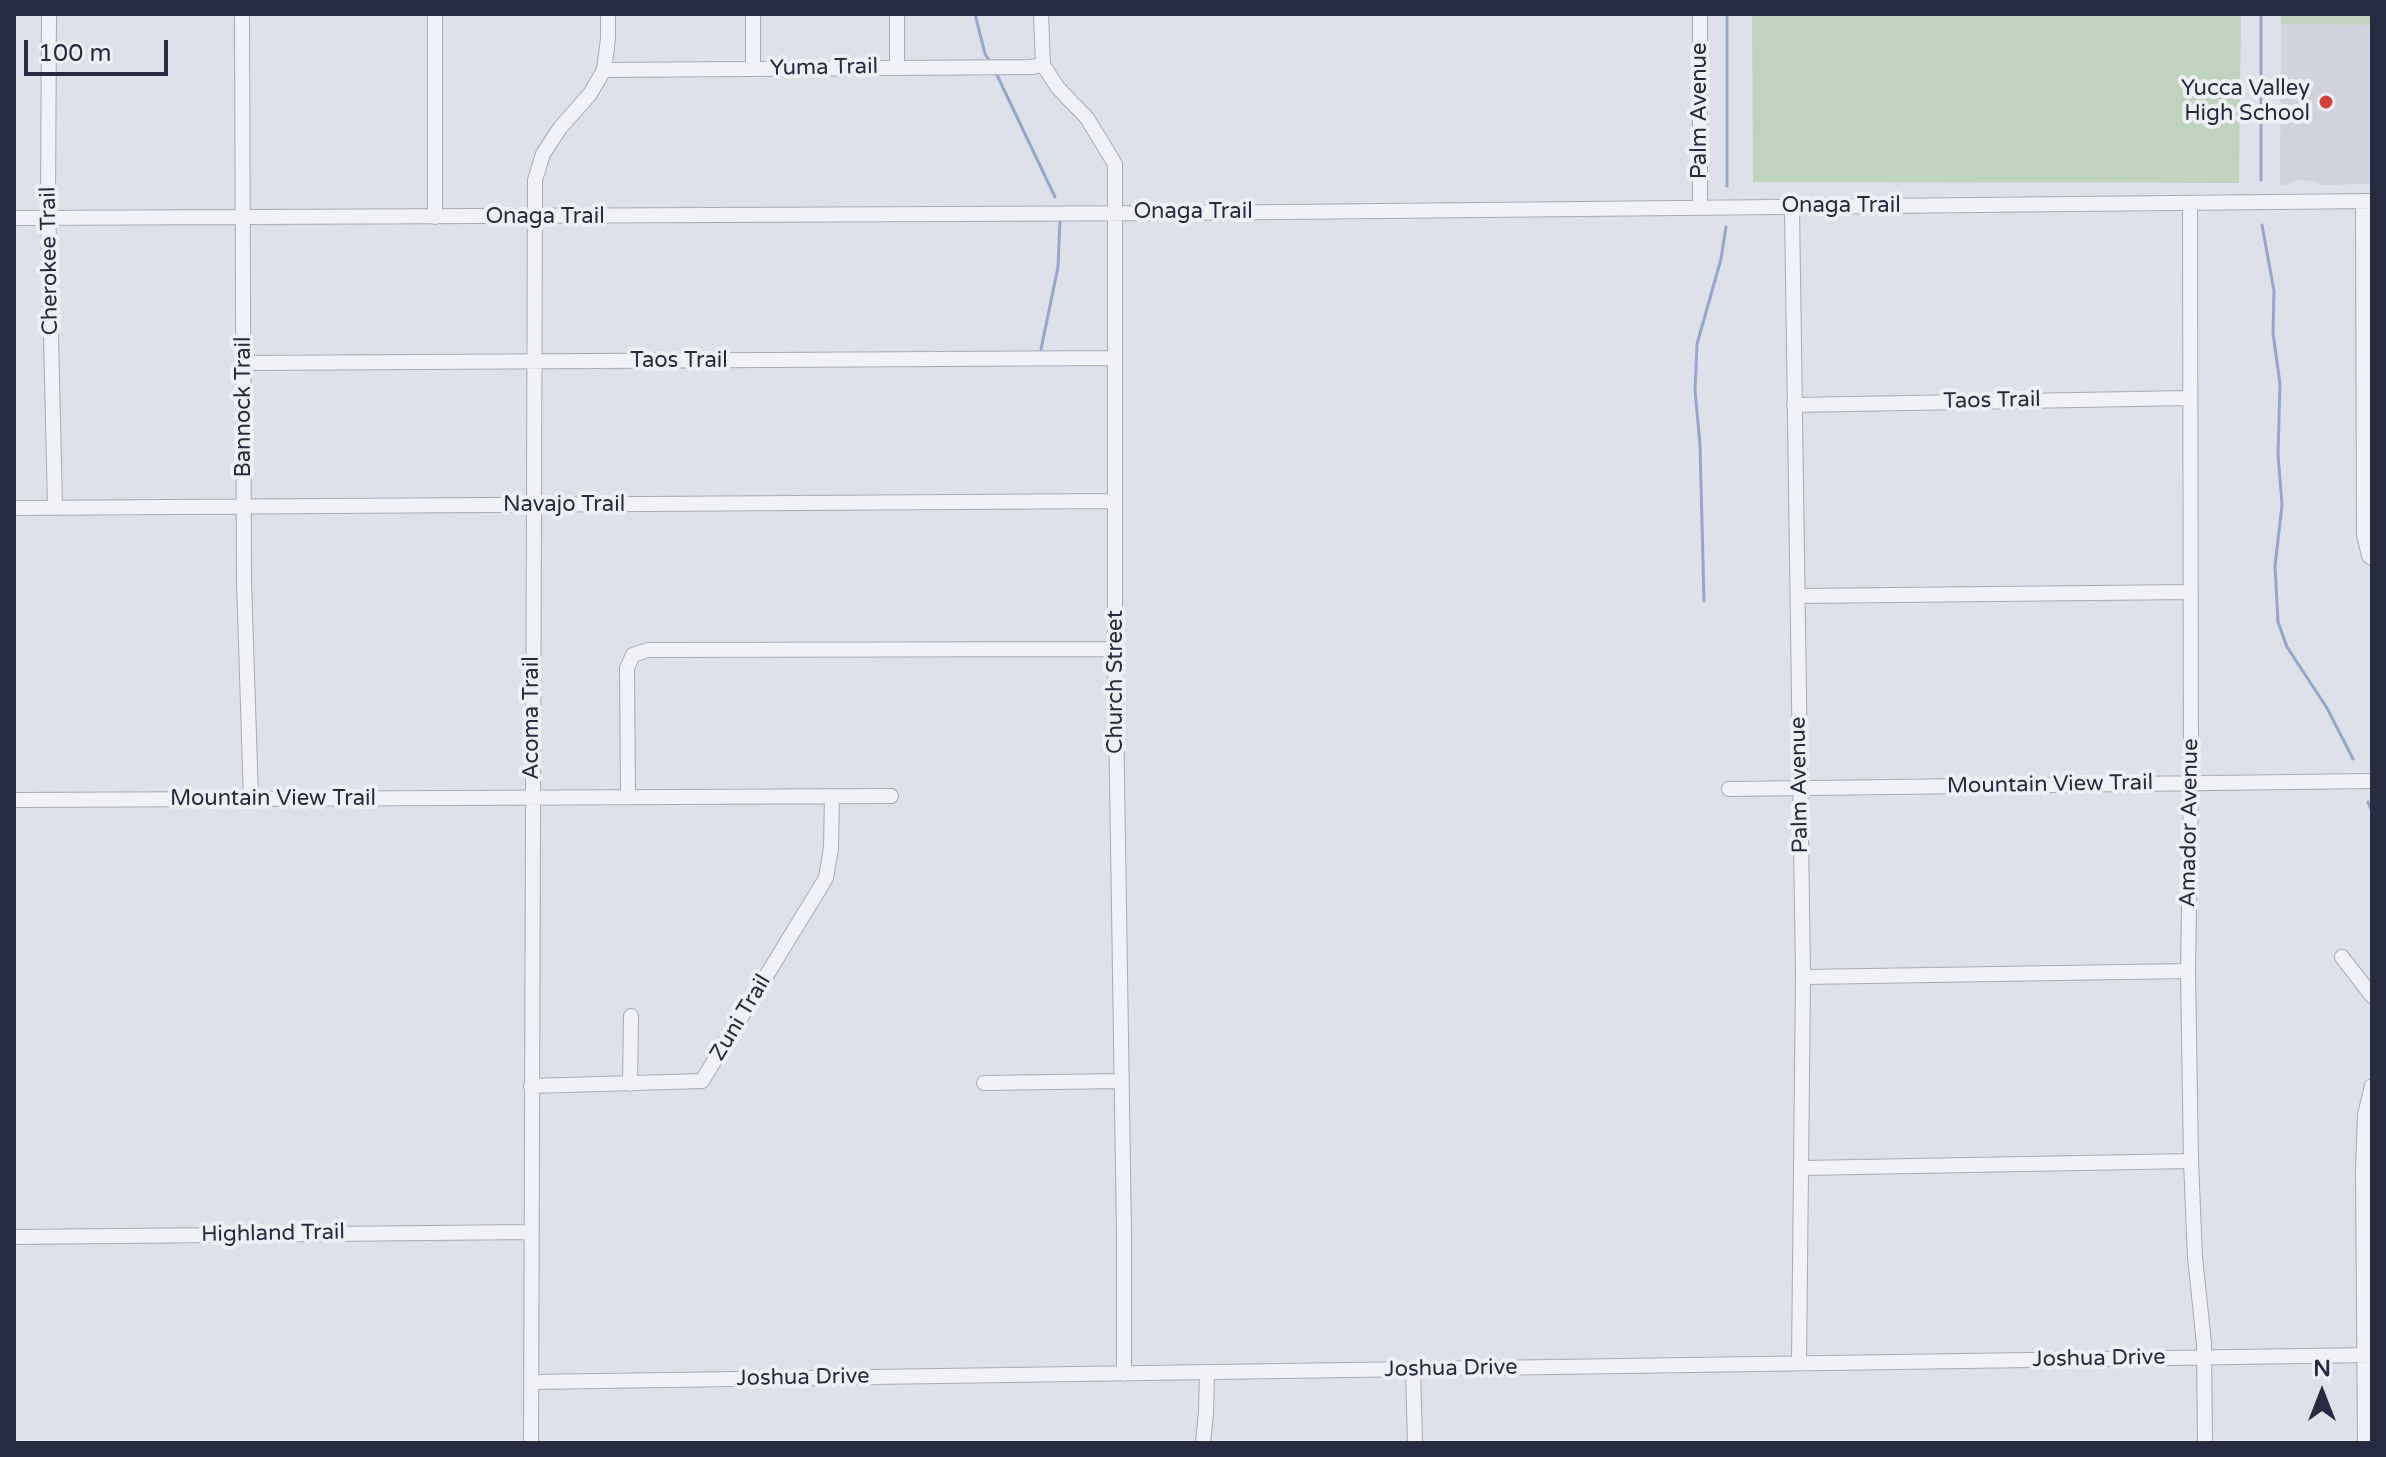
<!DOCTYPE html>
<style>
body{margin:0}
#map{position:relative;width:2386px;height:1457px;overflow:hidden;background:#dee1e9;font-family:"Varela Round",sans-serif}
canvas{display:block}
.frame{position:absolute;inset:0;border:16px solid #262b41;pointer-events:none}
.north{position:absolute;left:2282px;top:1353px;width:80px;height:80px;-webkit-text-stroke:6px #eef0f6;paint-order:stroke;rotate:0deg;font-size:22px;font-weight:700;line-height:32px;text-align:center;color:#262b41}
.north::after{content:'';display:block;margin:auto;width:28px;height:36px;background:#262b41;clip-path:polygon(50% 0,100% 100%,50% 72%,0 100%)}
.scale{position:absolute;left:24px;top:40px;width:144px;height:36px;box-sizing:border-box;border:4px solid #262b41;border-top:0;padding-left:10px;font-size:24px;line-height:28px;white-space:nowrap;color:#262b41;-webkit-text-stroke:6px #eef0f6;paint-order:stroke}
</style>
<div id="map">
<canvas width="2386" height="1457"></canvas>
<div class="frame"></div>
<div class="north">N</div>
<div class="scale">100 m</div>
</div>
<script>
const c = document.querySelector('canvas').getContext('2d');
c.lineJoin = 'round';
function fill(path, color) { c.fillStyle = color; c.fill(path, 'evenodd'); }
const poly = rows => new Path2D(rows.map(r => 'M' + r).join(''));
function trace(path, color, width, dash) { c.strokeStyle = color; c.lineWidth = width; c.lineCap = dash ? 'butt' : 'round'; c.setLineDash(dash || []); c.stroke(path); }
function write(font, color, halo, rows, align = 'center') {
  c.font = font + ' "Varela Round",sans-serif'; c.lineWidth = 8; c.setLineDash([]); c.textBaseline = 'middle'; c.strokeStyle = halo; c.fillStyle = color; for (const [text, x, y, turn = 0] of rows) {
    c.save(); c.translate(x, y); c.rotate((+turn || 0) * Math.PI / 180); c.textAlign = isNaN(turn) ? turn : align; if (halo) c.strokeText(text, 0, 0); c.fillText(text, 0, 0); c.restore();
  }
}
fill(poly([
 [2281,24,2372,25,2372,184,2320,185,2314,181,2296,180,2290,184,2280,185]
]), '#d0d3de');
fill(poly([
 [1752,14,2241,14,2239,183,1753,182],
 [2281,14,2372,14,2372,25,2281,24]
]), '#c0d3bf');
trace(poly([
 [975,14,985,54,991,63],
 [1727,14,1727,186],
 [2261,14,2261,180],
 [996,73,1055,197],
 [2262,225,2274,291,2273,333,2280,384,2278,454,2282,505,2275,566,2278,622,2287,647,2327,708,2353,759],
 [1041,349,1058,267,1060,219],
 [1704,601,1700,445,1695,390,1697,344,1721,259,1726,227],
 [2368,802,2372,812]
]), '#97a6cc', 3);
const minor = poly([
 [49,14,48,206,55,507],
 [242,14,244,581,251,799],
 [435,14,435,217],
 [753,14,753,69],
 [897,14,897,67],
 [1041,14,1043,65,1058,88,1087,118,1115,164,1115,649,1124,1233,1124,1374],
 [604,70,1031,67,1043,65],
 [2363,201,2364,534,2369,556,2372,558],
 [2190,203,2191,783,2188,971,2191,1161,2195,1257,2204,1344,2205,1443],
 [1792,206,1803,977,1799,1363],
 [1700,208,1700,14],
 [14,218,1184,213,2372,201],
 [243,363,1115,358],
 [1794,405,2190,398],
 [14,508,1115,501],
 [1798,596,2190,592],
 [1729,789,2372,781],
 [628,797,627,668,633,655,648,650,1115,649],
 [14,800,891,796],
 [2342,957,2372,996],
 [1803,977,2188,971],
 [984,1083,1120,1081],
 [630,1084,631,1016],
 [531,1086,702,1081,826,878,831,848,832,796],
 [1803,1168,2191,1161],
 [14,1237,531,1232],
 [1413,1369,1415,1443],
 [531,1382,2372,1355],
 [531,1443,535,180,543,154,560,128,590,94,604,70,608,39,608,14],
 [1203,1443,1206,1413,1207,1372],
 [2365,1443,2363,1170,2365,1115,2372,1086]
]);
trace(minor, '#a7aab7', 16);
trace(minor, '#f1f2f7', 14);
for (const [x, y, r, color] of [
 [2326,102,8,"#d7413b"]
]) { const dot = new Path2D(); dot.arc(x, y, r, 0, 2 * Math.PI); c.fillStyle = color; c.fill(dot); trace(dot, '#eef0f6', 3); }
write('22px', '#262b41', '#eef0f6', [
 ["Yuma Trail",824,68,-1],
 ["Palm Avenue",1700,111,-90],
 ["Onaga Trail",1841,206],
 ["Onaga Trail",1193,212],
 ["Onaga Trail",545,217],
 ["Cherokee Trail",50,261,-91],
 ["Taos Trail",679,361],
 ["Taos Trail",1992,401,-1],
 ["Bannock Trail",244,407,-90],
 ["Navajo Trail",564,505],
 ["Church Street",1116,682,-90],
 ["Acoma Trail",532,718,-90],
 ["Palm Avenue",1800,785,-91],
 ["Mountain View Trail",2050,785,-1],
 ["Mountain View Trail",273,799],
 ["Amador Avenue",2190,823,-89],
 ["Zuni Trail",741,1018,-59],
 ["Highland Trail",273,1234,-1],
 ["Joshua Drive",2099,1359,-1],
 ["Joshua Drive",1451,1369,-1],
 ["Joshua Drive",803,1378,-1]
]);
write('22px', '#262b41', '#eef0f6', [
 ["Yucca Valley",2310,89],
 ["High School",2310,114]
], 'right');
</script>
